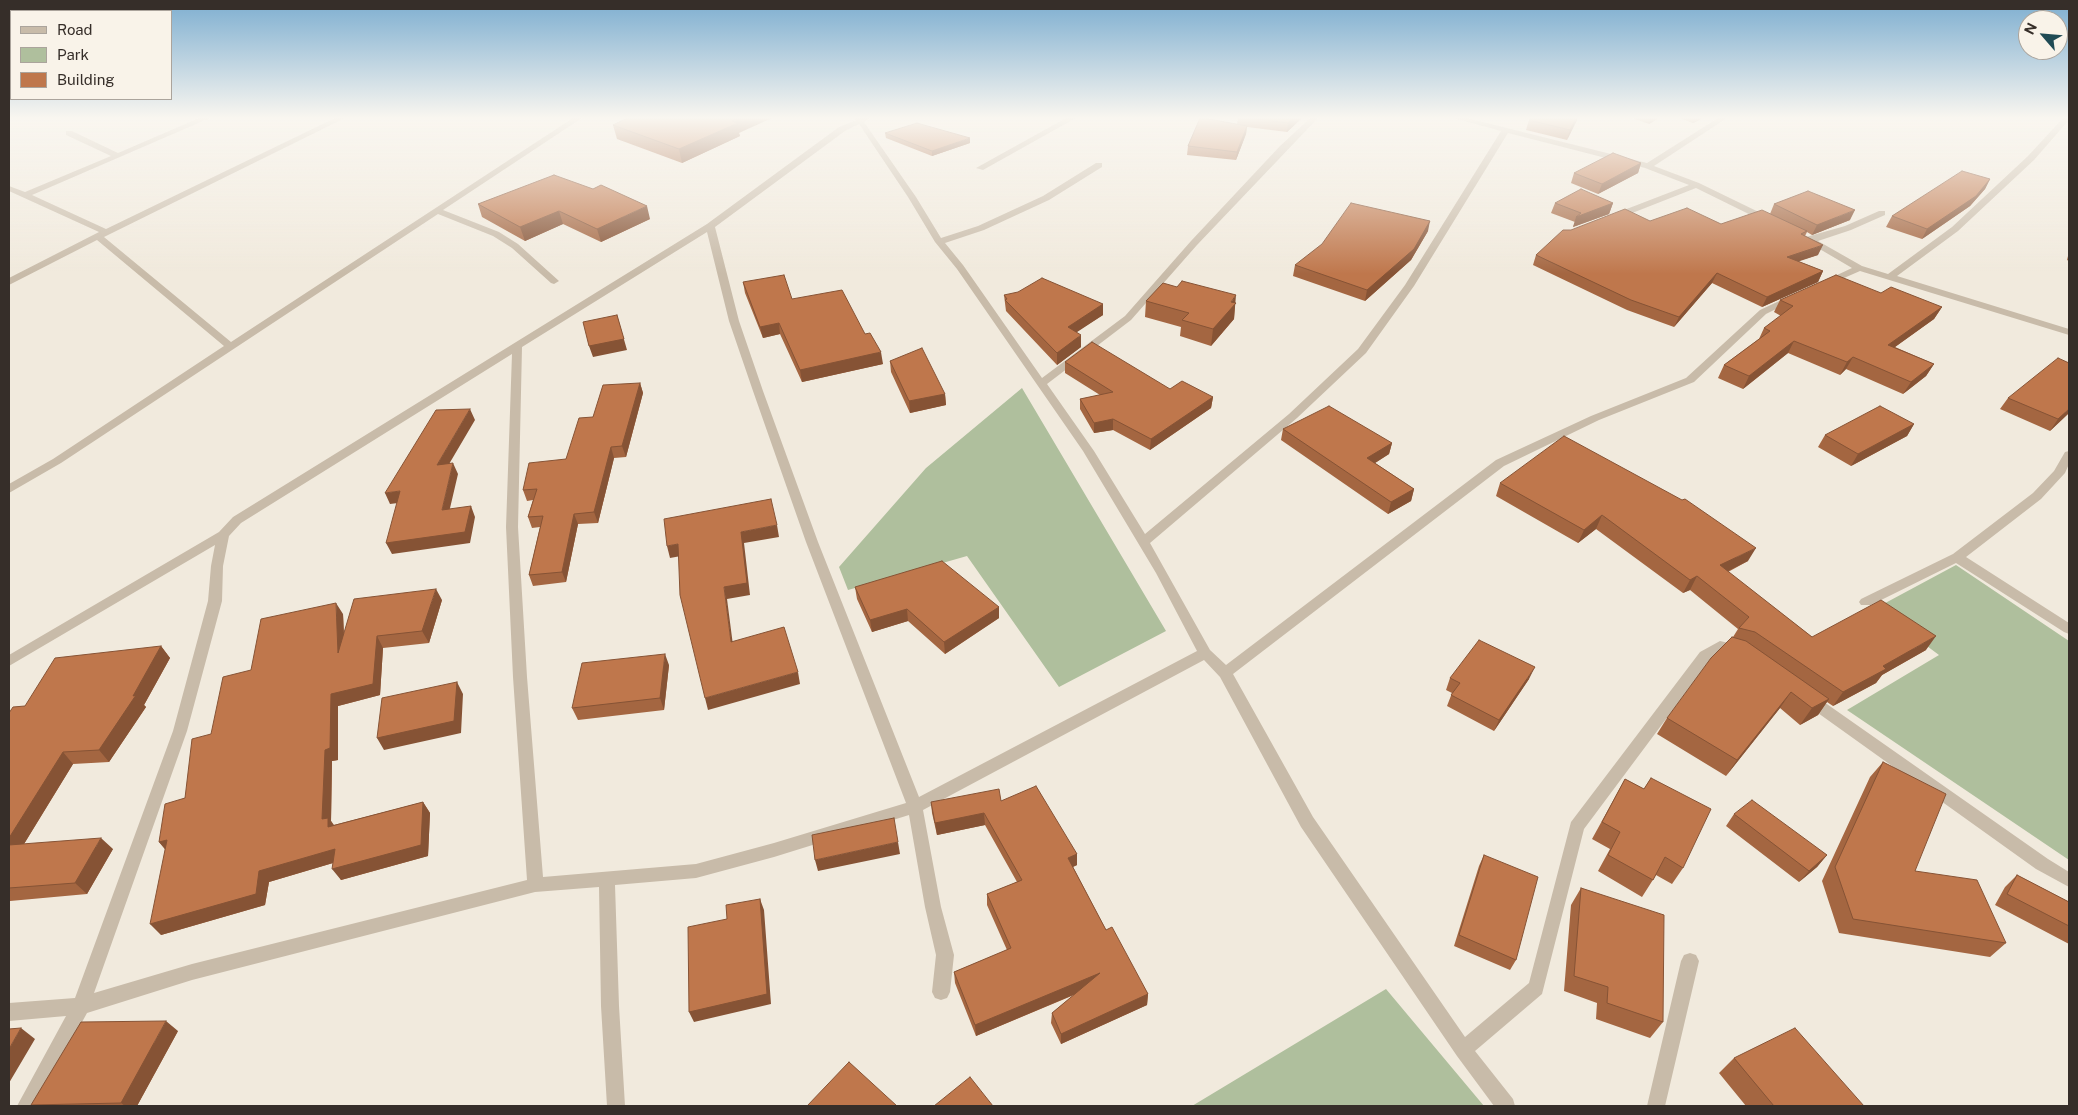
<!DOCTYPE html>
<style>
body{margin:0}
#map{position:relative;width:2078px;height:1115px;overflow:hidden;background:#f1eadd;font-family:"Public Sans",sans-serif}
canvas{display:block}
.frame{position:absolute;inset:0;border:10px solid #362e29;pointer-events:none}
.legend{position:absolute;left:10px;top:10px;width:162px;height:90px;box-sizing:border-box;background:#f9f3e9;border:1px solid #aba49c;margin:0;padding:6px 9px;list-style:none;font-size:15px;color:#362e29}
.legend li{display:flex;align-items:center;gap:10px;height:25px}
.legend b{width:25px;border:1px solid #aba49c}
.north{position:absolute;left:2018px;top:10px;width:50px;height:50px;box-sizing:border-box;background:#f9f3e9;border:1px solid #aba49c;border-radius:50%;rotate:297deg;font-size:14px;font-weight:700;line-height:20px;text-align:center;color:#362e29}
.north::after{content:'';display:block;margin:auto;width:18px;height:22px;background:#204b55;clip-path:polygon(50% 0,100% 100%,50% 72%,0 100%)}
</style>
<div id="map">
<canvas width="2078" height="1115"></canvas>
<div class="frame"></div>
<ul class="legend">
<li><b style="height:6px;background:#c8bba9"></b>Road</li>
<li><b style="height:14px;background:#afbf9d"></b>Park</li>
<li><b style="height:14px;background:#bf774c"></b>Building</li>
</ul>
<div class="north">N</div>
</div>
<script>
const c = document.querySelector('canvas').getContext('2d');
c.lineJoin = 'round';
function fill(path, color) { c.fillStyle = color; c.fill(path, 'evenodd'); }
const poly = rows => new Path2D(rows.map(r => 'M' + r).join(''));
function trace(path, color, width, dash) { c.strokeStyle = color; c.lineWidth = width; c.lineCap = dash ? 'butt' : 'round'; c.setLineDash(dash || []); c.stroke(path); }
fill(poly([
 [1022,388,1166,631,1059,687,967,556,848,590,839,567,926,468],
 [1956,565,2069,641,2069,860,1847,710,1939,655,1876,608],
 [1386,989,1484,1106,1192,1106]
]), '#afbf9d');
fill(poly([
 [199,118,210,118,32,195,106,229,335,118,345,118,104,237,231,342,573,118,582,118,443,210,499,232,518,244,559,281,554,284,551,283,512,248,493,236,438,214,61,463,9,493,9,484,53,459,224,346,97,240,9,285,9,278,99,232,9,191,9,186,25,192,111,156,66,135,66,131,72,131,118,153,199,118],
 [854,118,870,118,864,122,916,197,941,238,978,226,1043,196,1096,163,1102,163,1102,167,1049,200,984,230,945,243,963,265,1042,378,1125,316,1191,241,1280,146,1310,118,1318,118,1197,245,1131,320,1047,384,1094,451,1145,534,1289,414,1358,349,1405,285,1501,131,1453,118,1467,118,1647,163,1718,118,1727,118,1654,166,1699,183,1771,218,1771,222,1765,222,1696,188,1617,219,1611,219,1611,215,1689,185,1645,168,1508,133,1414,286,1366,353,1297,418,1150,543,1210,650,1226,665,1496,460,1591,416,1686,378,1760,310,1790,296,1793,295,1798,298,1766,314,1694,382,1599,420,1504,466,1233,674,1313,817,1465,1037,1529,983,1571,822,1700,652,1720,641,1742,646,1744,650,1742,654,1737,655,1722,651,1710,660,1584,829,1542,994,1475,1051,1513,1099,1515,1106,1494,1106,1457,1056,1301,827,1220,677,1204,660,923,810,941,907,954,955,950,992,947,998,941,1000,935,998,932,992,936,955,925,907,909,815,774,857,696,878,615,885,619,1006,625,1106,607,1106,601,1006,599,887,535,892,192,980,87,1013,36,1106,17,1106,66,1016,9,1021,9,1003,75,998,173,731,208,601,211,566,215,545,9,666,9,655,219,532,233,517,707,224,839,127,856,120,854,118],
 [859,124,908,197,935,242,957,269,1083,451,1156,573,1197,651,919,797,818,542,763,391,739,321,715,227,845,131,859,124],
 [707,232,729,321,753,391,806,542,906,803,774,843,696,864,543,877,527,677,518,527,522,347,707,232],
 [512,354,506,527,513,677,527,880,192,964,94,993,187,731,222,601,223,566,229,536,241,523,512,354],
 [1066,118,1076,118,983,170,976,168,1066,118],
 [2063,118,2069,118,2069,120,2034,160,1958,231,1897,276,2069,329,2069,335,1860,271,1828,285,1822,285,1820,283,1852,268,1806,241,1806,237,1845,226,1879,211,1885,211,1885,215,1851,230,1818,241,1862,266,1888,274,1952,227,2028,156,2063,118],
 [2069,451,2069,464,2065,473,2041,499,1966,557,2069,623,2069,634,2064,632,1956,563,1871,605,1861,605,1859,602,1861,599,1953,554,2033,493,2054,471,2065,452,2069,451],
 [1809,694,1814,695,2048,859,2069,872,2069,887,2036,869,1804,703,1802,699,1804,695,1809,694],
 [1690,953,1696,955,1699,961,1665,1106,1647,1106,1681,961,1684,955,1690,953]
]), '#c8bba9');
fill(poly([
 [1238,118,1302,118,1287,132,1247,127,1246,134,1236,160,1187,155,1188,146,1237,124],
 [1578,118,1567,140,1526,130,1529,120],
 [1632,118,1659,118,1649,124],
 [1679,118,1703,118,1693,123],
 [613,125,739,133,740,136,682,163,617,139],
 [885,133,970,143,932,156,886,138],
 [1641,163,1638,173,1598,194,1571,183,1574,173],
 [1990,179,1985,189,1970,206,1922,239,1886,227,1892,216],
 [1555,203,1613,203,1609,214,1573,227,1575,222,1551,213],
 [478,204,650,219,601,242,563,224,525,241,482,217],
 [1774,204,1850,220,1812,235,1807,232,1805,236,1818,255,1798,261,1823,271,1818,282,1762,307,1712,283,1674,327,1627,310,1533,265,1536,255,1571,230,1650,221,1721,224,1770,214],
 [1428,231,1411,260,1365,301,1293,276,1295,265],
 [2069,252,2069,261,2067,260],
 [743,282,792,299,865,334,883,364,802,382,780,334,763,338,745,293],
 [1177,287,1235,303,1234,319,1211,346,1180,336,1181,327,1145,317,1146,301],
 [1881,293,1942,307,1934,319,1895,347,1934,364,1926,376,1903,394,1846,369,1840,375,1788,353,1743,389,1718,378,1724,365,1759,339,1764,328,1781,316,1774,312,1780,300],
 [1004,295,1103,304,1103,315,1076,332,1081,347,1057,365,1006,311],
 [890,361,945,394,946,405,910,413,891,372],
 [1065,362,1170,389,1213,397,1211,408,1150,450,1113,430,1094,433,1080,409,1080,399,1100,395,1065,373],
 [640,383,643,393,626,457,614,458,598,523,578,524,566,582,533,586,529,575,540,527,532,528,528,517,533,500,527,501,523,490,566,459,593,417],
 [2008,398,2069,413,2050,431,2000,409],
 [1914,424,1907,436,1851,466,1818,447,1825,435],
 [1283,429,1392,443,1389,454,1375,463,1414,489,1411,501,1388,514,1281,440],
 [1500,483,1748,561,1728,572,1812,637,1926,650,1882,675,1876,683,1833,706,1827,702,1818,715,1800,725,1780,708,1726,776,1657,734,1667,718,1733,637,1738,629,1690,590,1683,593,1596,529,1578,543,1496,496],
 [855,587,999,607,999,618,945,654,908,621,872,632,857,599],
 [442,600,429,643,383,648,380,695,338,706,338,760,332,761,331,821,334,825,423,802,430,813,428,856,341,880,333,863,269,882,265,905,161,935,165,849,159,842,185,798,211,734,251,670,343,614,344,633],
 [161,646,170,658,144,705,146,707,109,762,73,764,24,844,113,849,87,894,10,901,9,899,9,713],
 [669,665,664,710,578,720,572,708],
 [1450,678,1529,679,1494,731,1447,706,1452,693,1446,690],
 [1883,762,1915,871,2006,943,1990,957,1839,933,1822,881,1870,777],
 [1651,778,1683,868,1672,884,1656,875,1642,897,1598,871,1610,849,1592,839,1625,779,1644,789],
 [1001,801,1077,854,1077,865,1073,867,1106,930,1148,994,1147,1005,1061,1044,1051,1023,1052,1013,1074,995,976,1036,955,983,954,972,1007,950,987,905,987,894,1017,882,985,825,937,835,932,813,931,802],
 [1734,814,1827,855,1817,867,1799,882,1726,826],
 [1484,855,1516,960,1510,970,1454,946,1479,866],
 [2017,875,2069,902,2069,944,1995,905,2005,887],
 [1581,888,1663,1022,1650,1038,1596,1019,1597,1003,1564,991,1571,905],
 [178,1031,137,1106,33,1106,31,1105],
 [1734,1058,1864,1106,1746,1106,1719,1073]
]), '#a46641');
fill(poly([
 [739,118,772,118,739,133,740,136,682,163,679,149],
 [1293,118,1302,118,1287,132,1288,123],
 [1576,118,1578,118,1567,140,1570,130],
 [1651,118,1659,118,1649,124],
 [1695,118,1703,118,1693,123],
 [1247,126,1246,134,1236,160,1237,152],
 [970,138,970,143,932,156,932,151],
 [1641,163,1638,173,1598,194,1602,184],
 [1990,179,1985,189,1970,206,1922,239,1927,229],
 [1613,203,1609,214,1573,227,1576,217],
 [647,206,650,219,601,242,597,229],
 [1855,210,1850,220,1812,235,1817,225],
 [559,211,563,224,525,241,520,227],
 [1430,221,1428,231,1411,260,1365,301,1367,290],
 [1823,245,1818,255,1782,267,1787,257],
 [1823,271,1818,282,1762,307,1767,297],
 [1717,273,1712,283,1674,327,1679,317],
 [1236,295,1234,319,1211,346,1213,329],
 [1103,304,1103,315,1068,338,1068,327],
 [1942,307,1934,319,1881,357,1888,345],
 [617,315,627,350,593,357,589,346],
 [779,323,780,334,763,338,760,327],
 [1081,335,1081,347,1057,365,1057,353],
 [1794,341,1788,353,1743,389,1749,376],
 [881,352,883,364,802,382,800,370],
 [1853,357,1846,369,1840,375,1847,362],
 [1934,364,1926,376,1903,394,1911,382],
 [640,383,643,393,626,457,622,446],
 [945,394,946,405,910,413,909,401],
 [1213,397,1211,408,1150,450,1151,439],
 [470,409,475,420,442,476,437,465],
 [2069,409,2069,413,2050,431,2058,419],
 [1113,419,1113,430,1094,433,1094,423],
 [1914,424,1907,436,1851,466,1858,454],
 [1392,443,1389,454,1364,470,1367,458],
 [611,447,614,458,598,523,594,512],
 [453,463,458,474,447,521,442,510],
 [1414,489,1411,501,1388,514,1391,502],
 [400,491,406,502,390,504,385,493],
 [471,506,475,517,470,543,392,554,386,543],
 [574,514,578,524,566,582,562,572],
 [1602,515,1596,529,1578,543,1584,530],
 [777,525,779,537,744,543,750,595,727,599,734,653,731,642,724,587,741,532],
 [678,544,681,556,670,558,667,546],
 [1756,548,1748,561,1712,579,1720,565],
 [1697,576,1690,590,1683,593,1690,580],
 [436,589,442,600,429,643,422,631],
 [336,603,343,614,345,664,338,653],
 [999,607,999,618,945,654,944,642],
 [907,609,908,621,872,632,870,620],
 [377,636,383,648,380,695,338,706,338,760,332,761,331,821,336,829,336,838,322,819,325,750,331,694],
 [1936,636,1926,650,1882,675,1876,683,1833,706,1843,692,1883,666],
 [161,646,170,658,144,705,146,707,109,762,99,750,133,696],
 [665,654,669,665,664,710,660,698],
 [1535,667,1529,679,1494,731,1499,720],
 [798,672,800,684,708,710,705,698],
 [457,682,463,694,461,733,384,750,377,738],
 [1791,692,1780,708,1726,776,1737,760],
 [1829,699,1818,715,1800,725,1812,708],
 [63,752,73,764,16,857,9,850,9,838],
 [423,802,430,813,428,856,341,880,332,869],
 [984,813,985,825,937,835,935,823],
 [101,838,113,849,87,894,75,883],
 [167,840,169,854,159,842],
 [898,842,900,854,818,871,815,860],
 [335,849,343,860,269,882,265,905,161,935,150,924,259,871],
 [1077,854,1077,865,1068,869,1068,858],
 [1827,855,1817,867,1799,882,1809,871],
 [760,899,764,910,771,1004,694,1022,689,1012],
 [1100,973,1099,984,976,1036,975,1025],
 [1148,994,1147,1005,1061,1044,1061,1034],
 [166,1021,178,1031,137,1106,125,1106,121,1103],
 [21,1028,35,1039,9,1083,9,1049]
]), '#865335');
const building = poly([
 [627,118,739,118,732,121,738,123,679,149,613,125,627,118],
 [1200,118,1204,118,1247,126,1237,152,1188,146,1200,118],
 [1251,118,1293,118,1288,123,1251,118],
 [1531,118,1576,118,1570,130,1529,120,1531,118],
 [917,123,970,138,932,151,885,133,917,123],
 [1613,153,1641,163,1602,184,1574,173,1613,153],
 [1962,171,1990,179,1976,196,1927,229,1892,216,1962,171],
 [554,175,593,189,601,185,647,206,597,229,559,211,520,227,478,204,554,175],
 [1581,189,1613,203,1576,217,1581,213,1555,203,1581,189],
 [1808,191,1855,210,1817,225,1774,204,1808,191],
 [1351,203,1430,221,1414,249,1367,290,1295,265,1322,244,1351,203],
 [1687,208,1721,224,1762,210,1807,231,1801,234,1823,245,1787,257,1823,271,1767,297,1717,273,1679,317,1631,300,1536,255,1563,230,1571,230,1625,209,1650,221,1687,208],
 [784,275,792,299,842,290,865,334,870,333,881,352,800,370,779,323,760,327,743,282,784,275],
 [1836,275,1881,293,1891,287,1942,307,1888,345,1934,364,1911,382,1853,357,1847,362,1794,341,1749,376,1724,365,1770,331,1764,328,1793,306,1780,300,1836,275],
 [1042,278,1103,304,1068,327,1081,335,1057,353,1005,300,1007,299,1004,295,1018,292,1042,278],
 [1182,281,1236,295,1231,302,1236,303,1213,329,1182,320,1189,313,1146,301,1163,283,1177,287,1182,281],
 [617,315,624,339,589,346,583,322,617,315],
 [1092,342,1170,389,1182,381,1213,397,1151,439,1113,419,1094,423,1080,399,1113,392,1065,362,1092,342],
 [922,348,945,394,909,401,890,361,922,348],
 [2058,358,2069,363,2069,409,2058,419,2008,398,2058,358],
 [640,383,622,446,611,447,594,512,574,514,562,572,529,575,543,516,528,517,537,489,523,490,529,463,566,459,579,418,593,417,603,385,640,383],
 [1329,406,1392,443,1367,458,1414,489,1391,502,1283,429,1329,406],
 [1880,406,1914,424,1858,454,1825,435,1880,406],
 [470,409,437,465,453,463,442,510,471,506,465,532,386,543,400,491,385,493,436,410,470,409],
 [1564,436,1682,500,1685,499,1756,548,1720,565,1812,637,1881,600,1936,636,1883,666,1886,669,1843,692,1755,632,1739,628,1749,617,1697,576,1690,580,1602,515,1584,530,1500,483,1564,436],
 [771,499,777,525,741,532,747,583,724,587,731,642,784,627,798,672,705,698,680,595,678,544,667,546,664,519,771,499],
 [942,561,999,607,944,642,907,609,870,620,855,587,942,561],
 [436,589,422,631,377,636,373,684,331,694,330,748,325,750,322,819,328,818,328,827,423,802,421,845,332,869,335,849,259,871,256,894,150,924,167,840,159,842,165,804,185,798,192,739,211,734,223,677,251,670,261,619,336,603,338,653,354,599,436,589],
 [1732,637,1746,641,1829,699,1812,708,1791,692,1737,760,1667,718,1711,658,1732,637],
 [1479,640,1535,667,1499,720,1451,695,1460,683,1450,678,1479,640],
 [161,646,133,696,136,695,99,750,63,752,9,838,9,713,13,707,25,706,55,658,161,646],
 [665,654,660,698,572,708,582,663,665,654],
 [457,682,454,721,377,738,382,698,457,682],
 [1883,762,1946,794,1915,871,1977,880,2006,943,1853,919,1835,867,1883,762],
 [1651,778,1711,809,1683,868,1665,857,1653,880,1608,855,1620,832,1602,822,1625,779,1644,789,1651,778],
 [1036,786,1077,854,1068,858,1106,930,1112,927,1148,994,1061,1034,1052,1013,1100,973,975,1025,954,972,1011,948,987,894,1022,880,984,813,935,823,931,802,999,789,1001,801,1036,786],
 [1752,800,1827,855,1809,871,1734,814,1752,800],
 [894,818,898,842,815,860,812,835,894,818],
 [101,838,75,883,9,888,9,845,101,838],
 [1484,855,1538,877,1516,960,1459,935,1484,855],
 [2017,875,2069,902,2069,926,2007,894,2017,875],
 [1581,888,1664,915,1663,1022,1607,1003,1608,987,1574,976,1581,888],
 [760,899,767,994,689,1012,688,927,727,919,726,905,760,899],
 [166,1021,121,1103,31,1105,81,1022,166,1021],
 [21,1028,9,1049,9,1029,21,1028],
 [1795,1028,1864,1106,1774,1106,1734,1058,1795,1028],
 [849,1062,897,1106,807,1106,849,1062],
 [970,1077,993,1106,934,1106,970,1077]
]);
fill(building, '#bf774c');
trace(building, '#865335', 1);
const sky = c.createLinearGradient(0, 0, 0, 274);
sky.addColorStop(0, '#7daed0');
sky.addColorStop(0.43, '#f9f6f0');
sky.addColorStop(1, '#f9f6f000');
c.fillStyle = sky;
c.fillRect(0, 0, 2078, 274);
</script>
